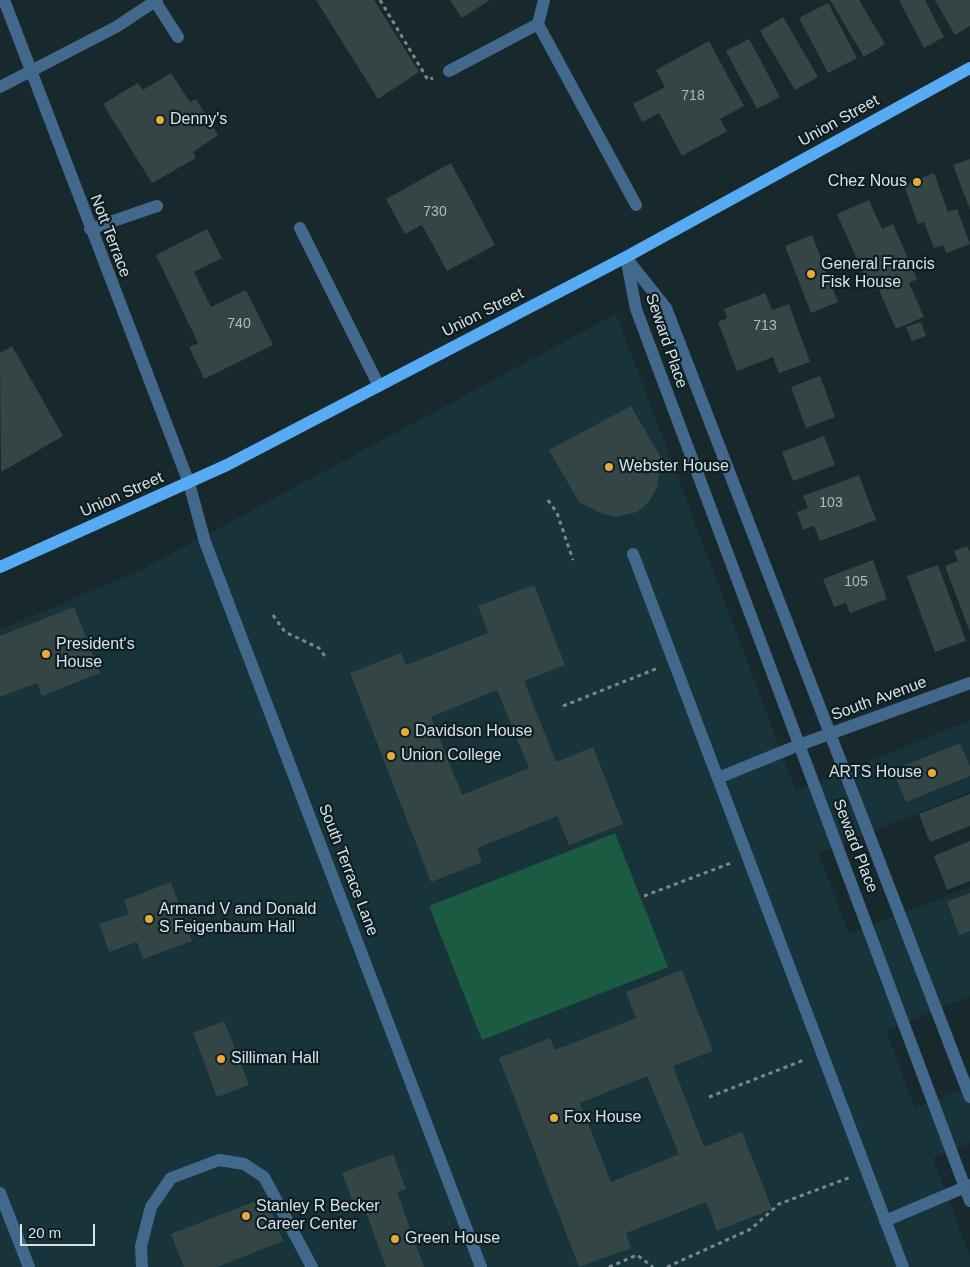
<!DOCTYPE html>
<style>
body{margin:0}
#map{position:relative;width:970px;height:1267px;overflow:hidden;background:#18292e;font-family:Helvetica,sans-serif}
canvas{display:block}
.scale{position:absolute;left:20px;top:1224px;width:75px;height:22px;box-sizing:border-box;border:2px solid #d7e1e5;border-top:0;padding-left:6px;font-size:15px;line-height:18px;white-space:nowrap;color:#d7e1e5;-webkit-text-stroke:4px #0e1f24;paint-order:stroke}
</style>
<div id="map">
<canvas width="970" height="1267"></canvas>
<div class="scale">20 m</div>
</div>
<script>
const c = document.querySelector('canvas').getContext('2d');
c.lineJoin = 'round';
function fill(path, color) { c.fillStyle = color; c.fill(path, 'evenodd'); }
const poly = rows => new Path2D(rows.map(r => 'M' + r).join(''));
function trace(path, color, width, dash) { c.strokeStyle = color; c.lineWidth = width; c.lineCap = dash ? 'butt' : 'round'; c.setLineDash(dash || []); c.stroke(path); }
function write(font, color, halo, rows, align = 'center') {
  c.font = font + ' Helvetica,sans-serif'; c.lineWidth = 4.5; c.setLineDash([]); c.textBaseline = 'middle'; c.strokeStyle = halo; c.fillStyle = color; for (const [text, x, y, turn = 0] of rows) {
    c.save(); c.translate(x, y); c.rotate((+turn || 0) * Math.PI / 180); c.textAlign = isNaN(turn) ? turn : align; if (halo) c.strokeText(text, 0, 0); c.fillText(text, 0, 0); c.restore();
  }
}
fill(poly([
 [616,314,796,791,970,720,970,792,818,853,849,934,970,887,970,996,886,1031,915,1108,970,1086,970,1143,933,1158,970,1257,970,1267,0,1267,0,630,143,569]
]), '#19333b');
fill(poly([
 [615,833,668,967,482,1040,429,906]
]), '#1a5b41');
fill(poly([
 [316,0,374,0,419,72,378,99],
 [450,0,490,0,462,18],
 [830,0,859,0,885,44,864,57],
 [899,0,925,0,944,37,924,48],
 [935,0,970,0,970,26,955,35],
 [828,3,857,58,828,73,799,18],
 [783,17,818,77,795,90,760,31],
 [749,39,780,97,757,109,726,51],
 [709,41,744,106,720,119,727,131,682,156,659,113,642,122,633,104,665,87,656,70],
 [171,73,190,102,196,99,218,135,193,152,196,158,152,183,103,104,138,83,143,90],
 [970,159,970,210,953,165],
 [451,163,495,245,447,271,422,225,405,234,386,199],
 [934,173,948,212,957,209,970,244,947,253,943,245,934,248,924,222,918,224,904,185],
 [869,200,882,229,893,224,917,279,909,283,924,317,896,329,876,283,869,287,837,214],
 [207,229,222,258,194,272,211,307,246,290,273,345,204,379,189,347,198,343,156,255],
 [812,235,838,302,811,313,785,246],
 [765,293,772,310,789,304,810,362,779,373,773,357,737,371,718,322,727,318,724,309],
 [921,322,926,336,912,341,906,327],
 [12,346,63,436,1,472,0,353],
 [820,376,835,417,806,428,791,387],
 [631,406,661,458,659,476,657,488,649,502,637,512,616,517,603,514,579,502,549,450],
 [824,436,835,465,793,481,782,452],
 [859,475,876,520,820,541,814,526,803,530,797,512,808,508,803,496],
 [967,546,970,553,970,632,945,566,958,561,954,551],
 [873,560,887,599,850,613,846,603,834,607,823,579],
 [938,565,966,641,935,652,907,576],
 [534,585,565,665,524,681,556,762,593,747,623,824,569,845,557,816,477,848,482,862,431,882,350,673,401,653,406,665,488,633,478,606],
 [497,690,529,768,462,795,431,717],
 [74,607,100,673,42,696,37,683,0,697,0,636],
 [960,743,970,767,970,776,906,802,893,770],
 [970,794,970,826,930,842,919,814],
 [970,841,970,881,947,890,934,856],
 [171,882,192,941,143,959,137,942,109,952,99,924,129,914,124,900],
 [970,893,970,931,959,935,947,902],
 [682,970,713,1051,673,1066,704,1147,742,1132,772,1209,717,1231,706,1202,626,1233,631,1248,579,1267,499,1058,550,1038,555,1050,636,1018,626,992],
 [647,1076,679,1154,611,1182,580,1103],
 [224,1021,249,1085,217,1097,193,1033],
 [393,1154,406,1189,397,1192,424,1267,386,1267,364,1207,356,1210,342,1173],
 [266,1197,283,1241,217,1267,184,1267,171,1234]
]), '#334645');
trace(poly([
 [380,0,428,80,433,78],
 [548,500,557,513,573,560],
 [273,615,285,632,319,648,327,659],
 [563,706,658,668],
 [644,896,731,863],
 [709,1097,804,1060],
 [609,1267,637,1255,653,1267],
 [667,1267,751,1229,779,1204,851,1177]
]), '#7a888c', 3, [4, 4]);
trace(poly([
 [4,0,189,483,205,542,481,1267],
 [544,0,538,24,636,205],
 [155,1,178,37],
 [449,71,538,24],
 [0,87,116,27,157,0],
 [300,228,379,386],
 [90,229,157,206],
 [626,257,636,309,970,1201],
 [627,259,666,308,970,1097],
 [633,554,903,1267],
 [718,778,799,745,970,683],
 [0,1193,29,1267],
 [885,1221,970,1185],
 [142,1267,141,1246,151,1207,171,1178,219,1160,244,1164,264,1177,312,1267]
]), '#42688c', 12);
trace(poly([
 [0,567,227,465,626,257,970,68]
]), '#57aaf4', 12);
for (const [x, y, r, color] of [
 [160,120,5,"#eaaa39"],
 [917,182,5,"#eaaa39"],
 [811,274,5,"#eaaa39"],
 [609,467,5,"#eaaa39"],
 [46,654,5,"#eaaa39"],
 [405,732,5,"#eaaa39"],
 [391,756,5,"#eaaa39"],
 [932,773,5,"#eaaa39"],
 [149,919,5,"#eaaa39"],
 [221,1059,5,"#eaaa39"],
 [554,1118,5,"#eaaa39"],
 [246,1216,5,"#eaaa39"],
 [395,1239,5,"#eaaa39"]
]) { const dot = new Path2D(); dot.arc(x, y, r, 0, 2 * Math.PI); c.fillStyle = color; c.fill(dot); trace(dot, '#0e1f24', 2); }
write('14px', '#aebabd', null, [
 ["718",693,96],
 ["730",435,212],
 ["740",239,324],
 ["713",765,326],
 ["103",831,503],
 ["105",856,582]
]);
write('16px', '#d7e1e5', '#0e1f24', [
 ["Denny's",170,120],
 ["Chez Nous",907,182,"right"],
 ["General Francis",821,265],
 ["Fisk House",821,283],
 ["Webster House",619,467],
 ["President's",56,645],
 ["House",56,663],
 ["Davidson House",415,732],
 ["Union College",401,756],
 ["ARTS House",922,773,"right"],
 ["Armand V and Donald",159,910],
 ["S Feigenbaum Hall",159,928],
 ["Silliman Hall",231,1059],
 ["Fox House",564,1118],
 ["Stanley R Becker",256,1207],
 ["Career Center",256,1225],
 ["Green House",405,1239]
], 'left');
write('16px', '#d7e1e5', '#0e1f24', [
 ["Union Street",839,121,-29],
 ["Nott Terrace",110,236,69],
 ["Union Street",483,313,-27],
 ["Seward Place",666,341,71],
 ["Union Street",122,495,-24],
 ["South Avenue",879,699,-20],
 ["Seward Place",855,846,69],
 ["South Terrace Lane",348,870,69]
]);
</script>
